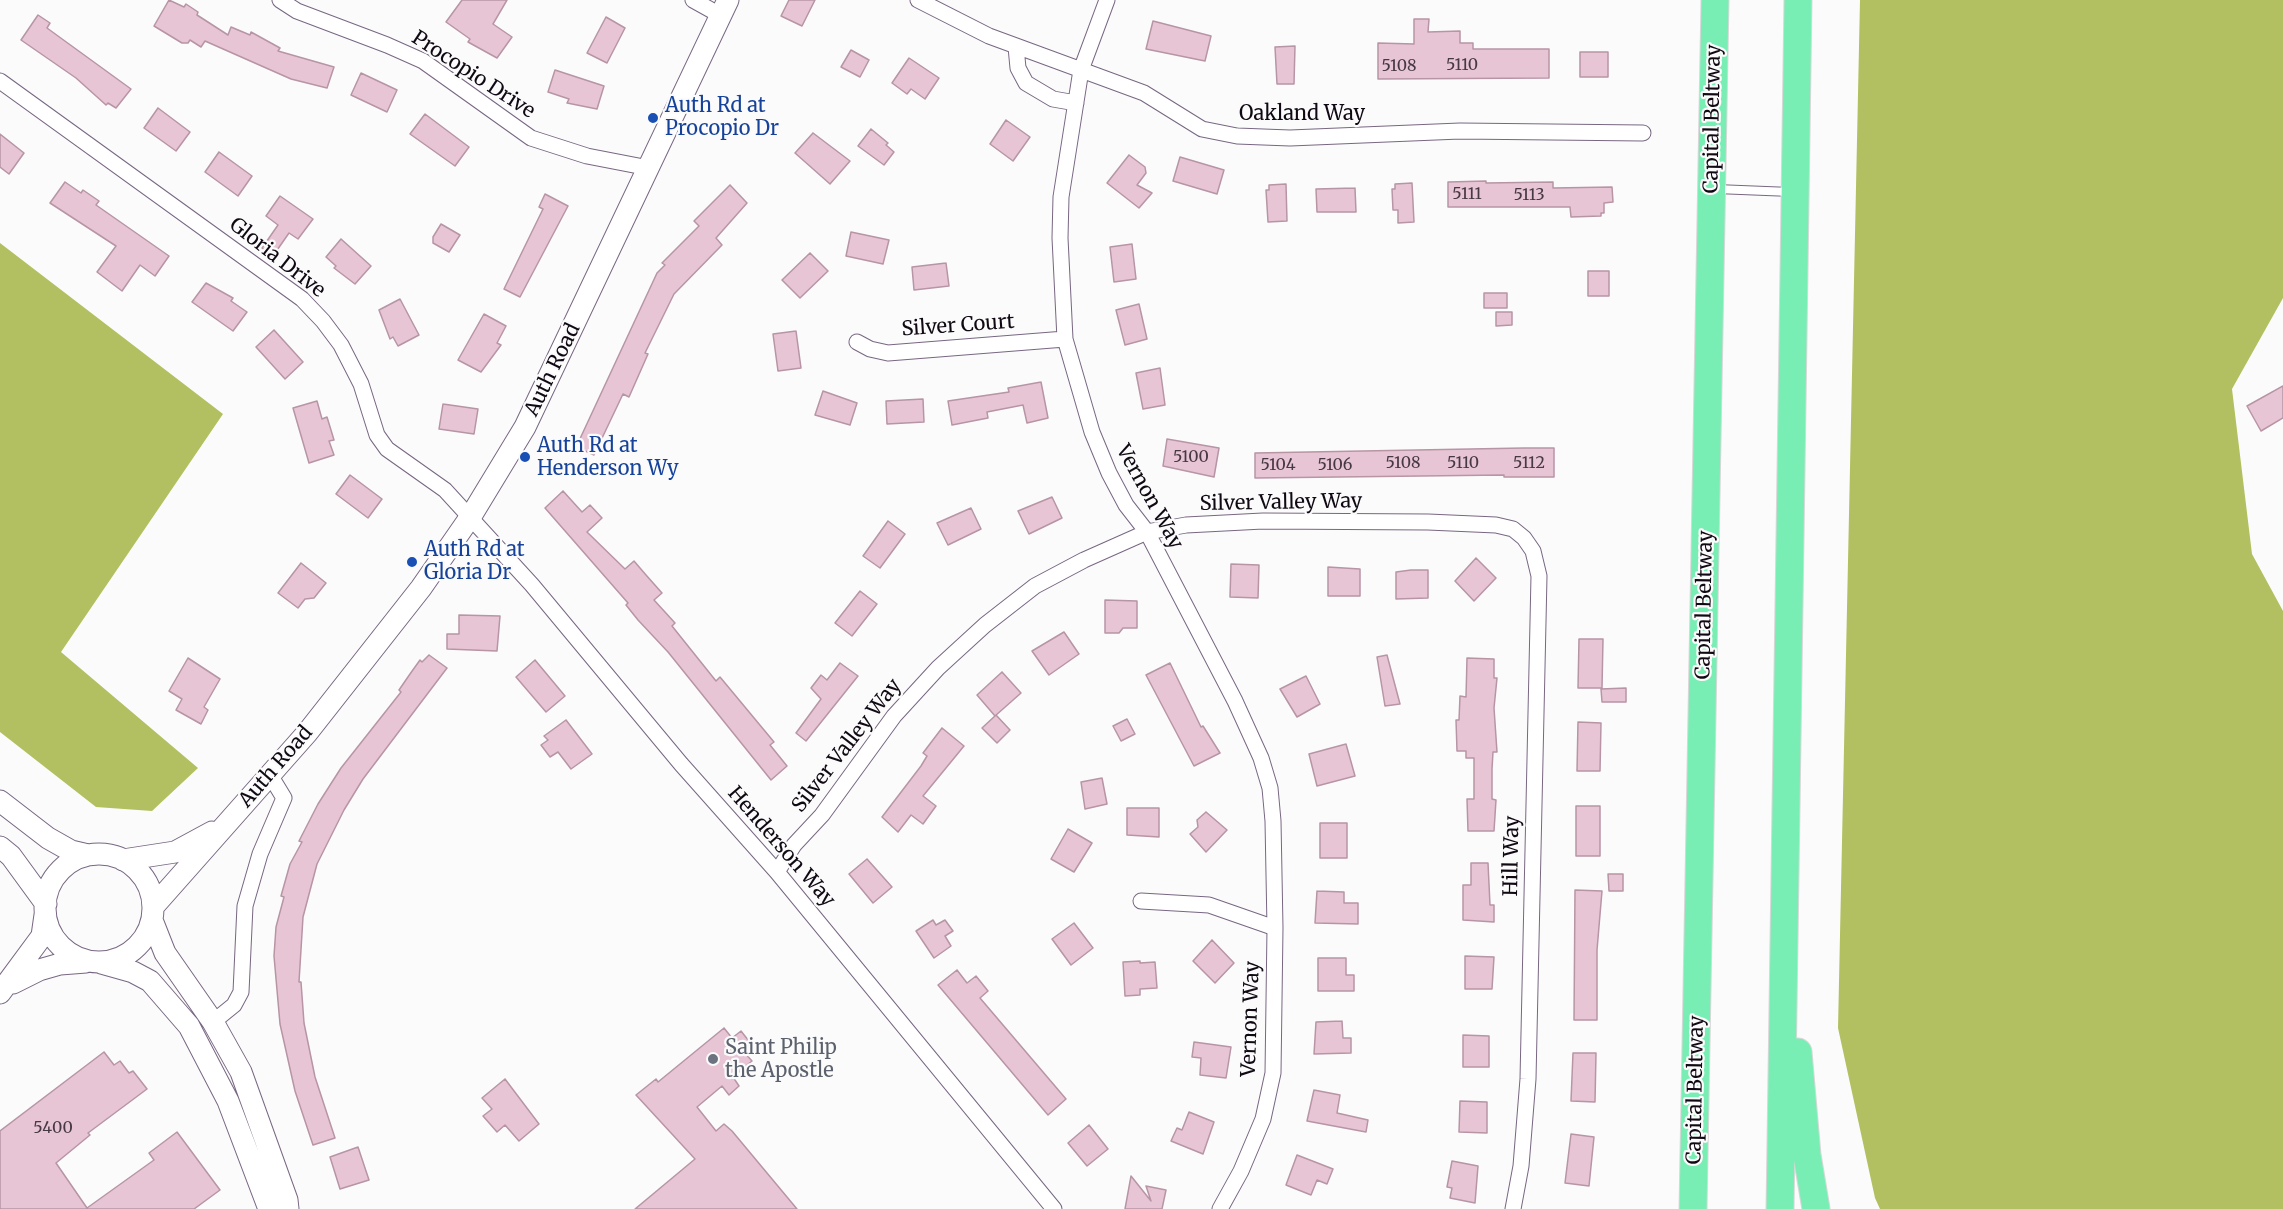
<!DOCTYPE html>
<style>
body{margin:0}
canvas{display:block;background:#fbfbfb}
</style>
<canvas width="2283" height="1209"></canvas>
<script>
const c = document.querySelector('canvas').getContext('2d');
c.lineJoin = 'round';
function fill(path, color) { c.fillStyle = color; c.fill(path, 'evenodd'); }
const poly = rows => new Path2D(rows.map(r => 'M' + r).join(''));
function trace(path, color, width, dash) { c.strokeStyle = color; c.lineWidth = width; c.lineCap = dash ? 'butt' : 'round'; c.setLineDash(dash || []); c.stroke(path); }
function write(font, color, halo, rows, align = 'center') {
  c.font = font + ' Merriweather,serif'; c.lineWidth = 4.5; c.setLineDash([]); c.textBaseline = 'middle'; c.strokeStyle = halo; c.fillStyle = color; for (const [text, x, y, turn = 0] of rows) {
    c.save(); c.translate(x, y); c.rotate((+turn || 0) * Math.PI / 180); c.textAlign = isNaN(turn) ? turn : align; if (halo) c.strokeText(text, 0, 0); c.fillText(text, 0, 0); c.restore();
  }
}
fill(poly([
 [1860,0,2283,0,2283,298,2232,389,2252,554,2283,611,2283,1209,1880,1209,1875,1198,1838,1028],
 [0,243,223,414,61,652,198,768,152,811,96,807,0,732]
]), '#b3c061');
const building = poly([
 [169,0,184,7,186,4,198,12,197,15,228,35,231,27,250,35,251,32,280,48,278,51,334,67,327,88,291,79,205,41,201,47,190,40,188,43,182,43,154,26,169,0],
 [462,0,507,0,493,24,512,37,497,58,468,42,470,39,446,22,462,0],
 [789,0,815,0,802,26,781,16,789,0],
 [38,15,50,23,47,28,131,89,116,108,108,103,106,105,76,78,21,40,38,15],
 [606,17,625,28,607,63,587,53,606,17],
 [1414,19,1429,19,1428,32,1460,31,1460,43,1473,43,1473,49,1549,49,1549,78,1378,79,1378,43,1414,44,1414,19],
 [1153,21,1211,36,1205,61,1146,49,1153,21],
 [1295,46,1294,84,1277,84,1275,47,1295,46],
 [851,50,869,60,860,77,841,67,851,50],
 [1580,52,1608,52,1608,77,1580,77,1580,52],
 [909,58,939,78,925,99,911,89,907,94,892,83,909,58],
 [555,70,604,86,597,109,567,103,569,99,548,92,555,70],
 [361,73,397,90,387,112,351,95,361,73],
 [158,108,190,132,176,151,144,128,158,108],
 [425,114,469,147,455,166,410,134,425,114],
 [1006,120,1030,137,1013,161,990,144,1006,120],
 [871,129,888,143,886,145,894,152,884,165,858,146,871,129],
 [813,133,850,161,830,184,795,153,813,133],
 [0,134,24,153,9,174,0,167,0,134],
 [219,152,252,176,238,196,205,172,219,152],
 [1129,155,1145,167,1146,173,1137,185,1152,193,1139,208,1107,183,1129,155],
 [1180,157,1224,170,1217,194,1173,181,1180,157],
 [1486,181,1486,183,1553,182,1553,188,1612,187,1613,202,1604,203,1604,213,1601,213,1601,216,1571,217,1570,207,1448,207,1448,182,1486,181],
 [65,182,81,193,83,190,99,201,96,205,169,256,155,276,140,265,122,291,97,272,116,246,50,203,65,182],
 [1412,183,1414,222,1398,223,1398,210,1393,210,1392,189,1395,189,1395,184,1412,183],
 [1286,184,1287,221,1268,222,1266,190,1269,190,1269,185,1286,184],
 [730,185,747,203,716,238,722,245,674,294,645,353,648,354,629,397,623,394,594,455,581,449,582,445,578,443,657,273,665,265,662,263,699,226,694,221,730,185],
 [1355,188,1356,212,1317,212,1316,189,1355,188],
 [545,194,568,206,520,297,504,289,543,209,539,207,545,194],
 [280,196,313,219,298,239,289,233,273,256,262,248,278,225,266,216,280,196],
 [441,224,460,235,449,252,433,243,433,237,441,224],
 [851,232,889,240,883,264,846,256,851,232],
 [341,239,371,266,355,284,334,268,336,266,326,257,341,239],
 [1132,244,1136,279,1114,282,1110,247,1132,244],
 [810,253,828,271,800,298,782,280,810,253],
 [946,263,949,286,914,290,912,267,946,263],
 [1588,271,1609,271,1609,296,1588,296,1588,271],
 [206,283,233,298,231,301,247,312,233,331,192,302,206,283],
 [1484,293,1507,293,1507,308,1484,308,1484,293],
 [400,299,419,335,398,346,393,337,390,339,379,310,400,299],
 [1139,304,1147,339,1125,345,1116,310,1139,304],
 [1496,312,1512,312,1512,325,1496,326,1496,312],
 [484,314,506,326,497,343,501,345,481,372,458,360,484,314],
 [274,330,303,362,285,379,256,347,274,330],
 [796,331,801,368,778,371,773,334,796,331],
 [1160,368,1165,405,1143,409,1136,373,1160,368],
 [1041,382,1048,418,1027,423,1023,405,987,412,988,418,952,425,948,401,1009,392,1008,388,1041,382],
 [2283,386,2283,418,2261,431,2247,406,2283,386],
 [823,391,857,403,850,425,815,415,823,391],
 [923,399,924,422,887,424,886,401,923,399],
 [317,401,322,419,327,417,334,440,329,441,334,455,309,463,293,408,317,401],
 [443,404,478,409,474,434,439,429,443,404],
 [1167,439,1219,448,1214,477,1163,466,1167,439],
 [1524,448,1554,448,1554,477,1504,477,1504,475,1255,478,1255,453,1524,448],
 [350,475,382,499,368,518,336,494,350,475],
 [563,491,582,512,590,505,602,518,587,532,625,569,634,561,646,575,662,593,654,600,675,623,672,626,716,681,720,677,774,742,770,745,787,766,771,780,668,652,638,620,626,605,628,603,545,508,563,491],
 [1052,497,1062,518,1029,534,1018,511,1052,497],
 [971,508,981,529,948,545,937,523,971,508],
 [888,521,905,534,880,568,863,556,888,521],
 [1476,558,1496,578,1474,601,1455,581,1476,558],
 [301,563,326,583,314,598,305,599,298,608,278,593,301,563],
 [1231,564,1259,565,1258,598,1230,597,1231,564],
 [1328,567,1360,569,1360,596,1328,596,1328,567],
 [1411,570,1428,570,1428,598,1396,599,1396,572,1411,570],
 [860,591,877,604,852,636,835,623,860,591],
 [1105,600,1137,601,1137,628,1123,628,1119,633,1105,633,1105,600],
 [459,615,500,616,497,651,447,649,447,634,459,634,459,615],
 [1064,632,1079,654,1049,675,1032,651,1064,632],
 [1579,639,1603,639,1602,688,1578,688,1579,639],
 [429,655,447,668,363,779,344,810,317,864,303,917,299,982,301,982,304,1023,315,1077,335,1138,313,1145,295,1091,280,1024,274,956,276,927,284,897,281,896,290,864,302,842,299,841,318,804,341,768,401,692,399,690,410,674,420,660,422,662,429,655],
 [1387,655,1400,704,1385,706,1377,657,1387,655],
 [188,658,220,679,204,707,208,710,201,724,176,710,182,699,169,691,188,658],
 [1467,658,1494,659,1494,678,1497,678,1494,708,1497,752,1493,752,1492,769,1492,799,1496,800,1494,831,1468,831,1467,799,1474,799,1474,758,1466,758,1466,751,1457,751,1456,720,1459,720,1460,696,1466,697,1467,658],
 [535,660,565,696,546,712,516,677,535,660],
 [840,663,858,676,806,741,796,733,821,699,811,688,821,675,827,680,840,663],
 [1170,663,1201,727,1203,726,1220,753,1194,766,1146,675,1170,663],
 [1002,672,1021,693,995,716,977,695,1002,672],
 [1306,676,1320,704,1297,717,1280,689,1306,676],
 [1626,688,1626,702,1602,702,1601,689,1626,688],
 [996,715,1010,730,997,743,982,728,996,715],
 [1127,719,1135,734,1121,741,1113,726,1127,719],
 [566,720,592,754,571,769,558,752,550,757,541,745,548,740,544,736,566,720],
 [1578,722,1601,723,1600,771,1577,771,1578,722],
 [942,728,964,746,923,796,936,806,923,824,911,815,898,832,882,817,921,766,927,756,923,753,942,728],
 [1346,744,1355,776,1317,786,1309,754,1346,744],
 [1102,778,1107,804,1085,809,1081,782,1102,778],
 [1576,806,1600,806,1600,856,1576,856,1576,806],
 [1127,808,1159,808,1159,837,1127,835,1127,808],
 [1206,812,1227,830,1206,852,1190,834,1198,827,1197,820,1206,812],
 [1320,823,1347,823,1347,858,1320,858,1320,823],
 [1068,829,1092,843,1074,872,1051,859,1068,829],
 [867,859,892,887,873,903,849,874,867,859],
 [1471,863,1488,863,1490,905,1494,905,1494,922,1463,920,1463,885,1471,885,1471,863],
 [1608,874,1623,874,1623,891,1609,891,1608,874],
 [1575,890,1602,891,1597,950,1597,1020,1574,1020,1575,890],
 [1317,891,1344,892,1344,903,1358,903,1358,924,1315,923,1317,891],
 [933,920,936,925,945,920,953,931,945,936,951,946,934,958,916,931,933,920],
 [1074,923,1093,948,1071,965,1052,939,1074,923],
 [1212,940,1234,963,1215,983,1193,961,1212,940],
 [1465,956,1494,957,1492,989,1465,989,1465,956],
 [1318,958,1346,958,1346,975,1354,975,1354,991,1318,991,1318,958],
 [1140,961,1140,963,1155,962,1157,988,1140,989,1140,995,1125,996,1123,962,1140,961],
 [957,970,967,983,976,976,988,991,980,998,1066,1099,1048,1115,938,985,957,970],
 [1342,1021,1343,1038,1351,1038,1351,1053,1314,1054,1316,1022,1342,1021],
 [724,1028,732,1038,741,1031,752,1045,744,1052,752,1061,733,1077,739,1086,729,1095,722,1086,697,1107,716,1131,724,1124,732,1131,797,1209,635,1209,695,1159,636,1095,656,1079,658,1082,724,1028],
 [1463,1035,1489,1036,1489,1067,1463,1067,1463,1035],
 [1194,1042,1231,1047,1226,1078,1200,1075,1201,1058,1192,1057,1194,1042],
 [104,1052,114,1065,120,1061,129,1073,133,1071,147,1089,88,1133,90,1135,56,1163,87,1208,154,1160,149,1153,177,1132,220,1190,194,1209,0,1209,0,1131,104,1052],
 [1573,1053,1596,1053,1595,1102,1571,1101,1573,1053],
 [505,1079,539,1124,519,1141,505,1125,497,1132,483,1116,492,1109,482,1098,505,1079],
 [1314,1090,1340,1095,1337,1113,1368,1120,1366,1132,1307,1121,1314,1090],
 [1460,1101,1487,1102,1487,1133,1459,1132,1460,1101],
 [1189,1112,1214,1122,1203,1154,1171,1141,1177,1128,1182,1130,1189,1112],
 [1089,1125,1108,1149,1087,1166,1068,1143,1089,1125],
 [1571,1134,1594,1137,1589,1186,1565,1183,1571,1134],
 [358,1147,369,1180,340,1189,330,1157,358,1147],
 [1297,1155,1333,1169,1327,1184,1317,1180,1311,1195,1286,1185,1297,1155],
 [1452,1161,1478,1166,1475,1203,1450,1198,1452,1188,1447,1187,1452,1161],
 [1131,1176,1151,1201,1146,1186,1166,1190,1162,1209,1125,1209,1131,1176]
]);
fill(building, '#e8c5d5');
trace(building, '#b795a5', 1.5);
const lane = poly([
 [1716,189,1791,192]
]);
const street = poly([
 [280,0,297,11,387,45,423,61,531,138,587,156,649,168],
 [693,0,720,15],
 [918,0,989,36,1144,93,1202,129,1237,136,1290,138,1460,131,1643,133],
 [1107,0,1081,70,1061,197,1060,238,1065,339,1092,432,1109,473,1126,505,1147,532,1235,701,1261,758,1270,788,1273,821,1275,928],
 [1016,47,1018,68,1026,83,1053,99,1076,103],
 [0,81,302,299,323,321,341,345,361,384,377,435,387,449,445,490,532,585,681,764,777,872,1054,1209],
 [857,342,870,349,888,353,1065,339],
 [777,872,794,845,822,815,894,716,938,668,985,625,1035,586,1084,560,1147,532,1186,525,1263,521,1428,522,1496,525,1513,529,1524,538,1533,551,1539,576,1528,1079,1521,1166,1513,1209],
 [1141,901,1209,905,1275,928,1273,1073,1263,1119,1241,1171,1220,1209],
 [213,1022,234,1005,241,992,245,906,260,854,284,798,270,775]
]);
const secondary = poly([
 [0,801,48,838,71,851,88,855],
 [0,847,11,856,46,904],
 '45 908a54 54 0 1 1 108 0a54 54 0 1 1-108 0Z',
 [123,860,175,852,212,832],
 [153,907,307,733,421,588,471,516,525,427,728,0],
 [152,920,165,953,213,1022,241,1072,287,1200,288,1209],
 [101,963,133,972,150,981,189,1026,228,1101,269,1209],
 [13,983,39,970,60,964,86,962],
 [0,993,42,936,45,915]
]);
const highway = poly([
 [1798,1052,1807,1155,1816,1209],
 [1693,1209,1715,0],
 [1780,1209,1798,0]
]);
trace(lane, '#786782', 10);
trace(street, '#786782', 17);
trace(secondary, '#786782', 23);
trace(highway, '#d9d8d9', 29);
trace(lane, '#fff', 8);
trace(street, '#fff', 15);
trace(secondary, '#fff', 21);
trace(highway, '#78eeb4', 27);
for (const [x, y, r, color] of [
 [653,118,6,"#1a4fb4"],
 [525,457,6,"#1a4fb4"],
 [412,562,6,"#1a4fb4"],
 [713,1059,6,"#6b7280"]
]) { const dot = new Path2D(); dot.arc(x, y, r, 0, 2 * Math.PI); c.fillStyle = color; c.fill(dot); trace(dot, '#fbfbfb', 2); }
write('16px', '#463844', null, [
 ["5110",1462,65],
 ["5108",1399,66],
 ["5111",1467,194],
 ["5113",1529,195],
 ["5100",1191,457],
 ["5108",1403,463],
 ["5110",1463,463],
 ["5112",1529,463],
 ["5104",1278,465],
 ["5106",1335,465],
 ["5400",53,1128]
]);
write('20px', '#100913', '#fbfbfb', [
 ["Procopio Drive",473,75,33],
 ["Oakland Way",1302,114],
 ["Capital Beltway",1713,119,-89],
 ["Gloria Drive",277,258,38],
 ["Silver Court",958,326,-4],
 ["Auth Road",553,370,-64],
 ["Vernon Way",1149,497,61],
 ["Silver Valley Way",1281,503,-1],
 ["Capital Beltway",1705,605,-89],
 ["Silver Valley Way",847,746,-52],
 ["Auth Road",276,767,-49],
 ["Henderson Way",781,847,49],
 ["Hill Way",1512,856,-89],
 ["Vernon Way",1251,1019,-88],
 ["Capital Beltway",1696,1090,-89]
]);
write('20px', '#164399', '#fbfbfb', [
 ["Auth Rd at",665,106],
 ["Procopio Dr",665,129],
 ["Auth Rd at",537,446],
 ["Henderson Wy",537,469],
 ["Auth Rd at",424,550],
 ["Gloria Dr",424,573]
], 'left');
write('20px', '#5b616d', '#fbfbfb', [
 ["Saint Philip",725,1048],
 ["the Apostle",725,1071]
], 'left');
</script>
